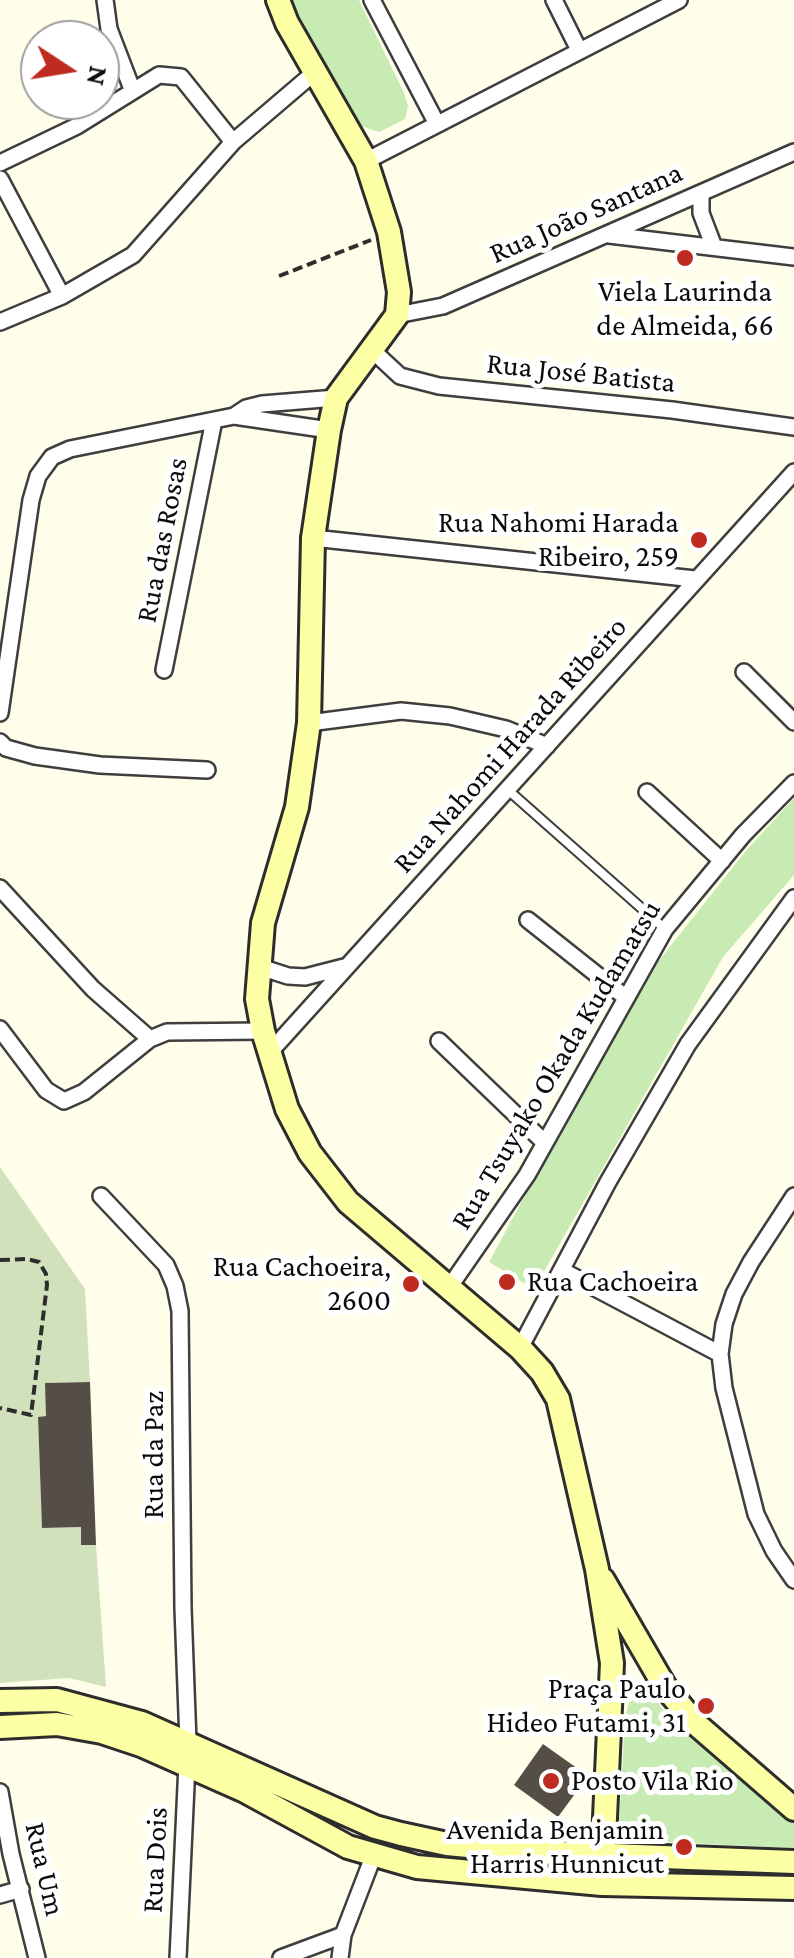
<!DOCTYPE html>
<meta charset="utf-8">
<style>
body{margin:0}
#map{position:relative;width:794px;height:1958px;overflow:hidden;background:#fffeea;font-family:"Crimson Pro",serif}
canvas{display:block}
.north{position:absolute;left:20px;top:20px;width:100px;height:100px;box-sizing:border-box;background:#fff;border:2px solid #9d9d9d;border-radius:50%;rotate:102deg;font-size:28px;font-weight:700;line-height:40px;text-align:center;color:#0b0b0b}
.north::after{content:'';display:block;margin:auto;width:35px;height:45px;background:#bf2c1f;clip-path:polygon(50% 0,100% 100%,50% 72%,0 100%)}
</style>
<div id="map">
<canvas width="794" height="1958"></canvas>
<div class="north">N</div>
</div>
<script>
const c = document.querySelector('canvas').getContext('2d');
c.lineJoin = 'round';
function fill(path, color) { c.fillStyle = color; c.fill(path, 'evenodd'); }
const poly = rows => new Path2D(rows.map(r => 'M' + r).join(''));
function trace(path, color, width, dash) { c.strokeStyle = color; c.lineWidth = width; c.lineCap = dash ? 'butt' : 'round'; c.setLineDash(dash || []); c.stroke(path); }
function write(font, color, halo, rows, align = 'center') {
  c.font = font + ' "Crimson Pro",serif'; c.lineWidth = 10; c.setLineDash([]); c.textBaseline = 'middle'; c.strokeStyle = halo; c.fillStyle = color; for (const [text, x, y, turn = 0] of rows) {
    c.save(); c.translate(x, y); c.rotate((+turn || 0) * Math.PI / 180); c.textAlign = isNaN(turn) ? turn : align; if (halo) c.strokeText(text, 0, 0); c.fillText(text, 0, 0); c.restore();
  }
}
fill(poly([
 [291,0,359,0,404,93,408,106,405,119,379,132,352,123],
 [794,798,794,875,723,957,534,1289,489,1262,638,987,745,852],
 [643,1693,655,1698,672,1722,794,1820,794,1848,618,1840,625,1719,630,1698]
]), '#c8eab3');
fill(poly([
 [0,1167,85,1289,90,1382,46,1383,47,1416,38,1417,42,1528,81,1527,81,1545,96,1545,106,1687,69,1678,0,1683]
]), '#d0e1bb');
fill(poly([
 [90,1382,96,1545,81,1545,81,1527,42,1528,38,1417,46,1416,45,1383],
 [543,1744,588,1776,558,1817,514,1785]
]), '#544e47');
const lane = poly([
 [508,790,665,929]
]);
const street = poly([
 [105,0,109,29,132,89],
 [372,0,437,124],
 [554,0,579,50],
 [366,161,679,0],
 [0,163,77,126,159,75,181,77,233,142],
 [0,179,62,296],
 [701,193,701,213,714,247],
 [609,235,794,257],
 [397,315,443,306,794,152],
 [0,322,62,296,133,255,233,142,315,72],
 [372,350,400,376,439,386,672,410,794,427],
 [234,416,329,430],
 [313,538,695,579],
 [164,670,214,420],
 [744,672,794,722],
 [0,713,31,500,38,476,52,457,70,449,234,416,246,408,262,404,336,398],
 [309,723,401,711,450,716,506,729,547,746],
 [0,742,6,748,35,756,100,765,207,770],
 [647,792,722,861],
 [0,888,93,989,150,1039],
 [528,920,625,997],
 [257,966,288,976,305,977,344,967],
 [0,1029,46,1090,64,1101,84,1092,150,1039,167,1032,263,1031],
 [439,1041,545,1143],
 [269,1053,794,472],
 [101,1196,166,1265,175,1286,180,1311,183,1608,188,1742],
 [794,1196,751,1262,734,1294,724,1324,720,1354,724,1388,756,1514,774,1551,794,1580],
 [563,1271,720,1354],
 [448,1289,527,1175,665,929,743,835,794,783],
 [520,1348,608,1182,688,1044,794,898],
 [0,1792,11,1854,37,1958],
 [0,1895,21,1889],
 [178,1958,187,1764],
 [281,1958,343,1935],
 [340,1958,343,1935,373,1857]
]);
const secondary = poly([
 [278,0,287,23,366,161,389,232,399,292,397,315,336,398,329,430,313,538,309,723,297,807,263,923,257,999,263,1031,287,1109,310,1153,348,1202,520,1348,542,1372,558,1399,597,1569,612,1663,602,1884],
 [603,1580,665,1687,696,1724,794,1809],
 [0,1701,57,1700,142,1723,375,1827,401,1834,447,1844,532,1852,794,1862],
 [0,1727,57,1724,102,1732,141,1745,245,1791,348,1847,417,1867,602,1884,794,1888]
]);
trace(lane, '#3e3e3e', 12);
trace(street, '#3e3e3e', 20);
trace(secondary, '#2d2d2d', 28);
trace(poly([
 [279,276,371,240],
 [0,1260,27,1259,39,1262,46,1274,47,1285,31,1415,0,1408]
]), '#2d2d2d', 4, [10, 5]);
trace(lane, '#fff', 8);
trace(street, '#fff', 15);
trace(secondary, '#fdffa5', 22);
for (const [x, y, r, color] of [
 [685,258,10,"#bf2c1f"],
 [699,540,10,"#bf2c1f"],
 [507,1282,10,"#bf2c1f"],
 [411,1284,10,"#bf2c1f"],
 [706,1706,10,"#bf2c1f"],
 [551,1781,10,"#bf2c1f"],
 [684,1847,10,"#bf2c1f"]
]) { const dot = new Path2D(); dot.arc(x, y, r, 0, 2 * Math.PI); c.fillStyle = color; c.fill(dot); trace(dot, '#fff', 4); }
write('30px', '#0b0b0b', '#fff', [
 ["Rua João Santana",586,213,-24],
 ["Rua José Batista",581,373,6],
 ["Rua das Rosas",162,540,-79],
 ["Rua Nahomi Harada Ribeiro",510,745,-48],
 ["Rua Tsuyako Okada Kudamatsu",556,1065,-59],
 ["Rua da Paz",154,1455,-90],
 ["Rua Dois",155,1860,-87],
 ["Rua Um",45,1869,77]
]);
write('30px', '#0b0b0b', '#fff', [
 ["Viela Laurinda",685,292,"center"],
 ["de Almeida, 66",685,326,"center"],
 ["Rua Nahomi Harada",679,523],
 ["Ribeiro, 259",679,557],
 ["Rua Cachoeira,",391,1267],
 ["2600",391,1301],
 ["Rua Cachoeira",527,1282,"left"],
 ["Praça Paulo",686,1689],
 ["Hideo Futami, 31",686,1723],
 ["Posto Vila Rio",571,1781,"left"],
 ["Avenida Benjamin",664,1830],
 ["Harris Hunnicut",664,1864]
], 'right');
</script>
